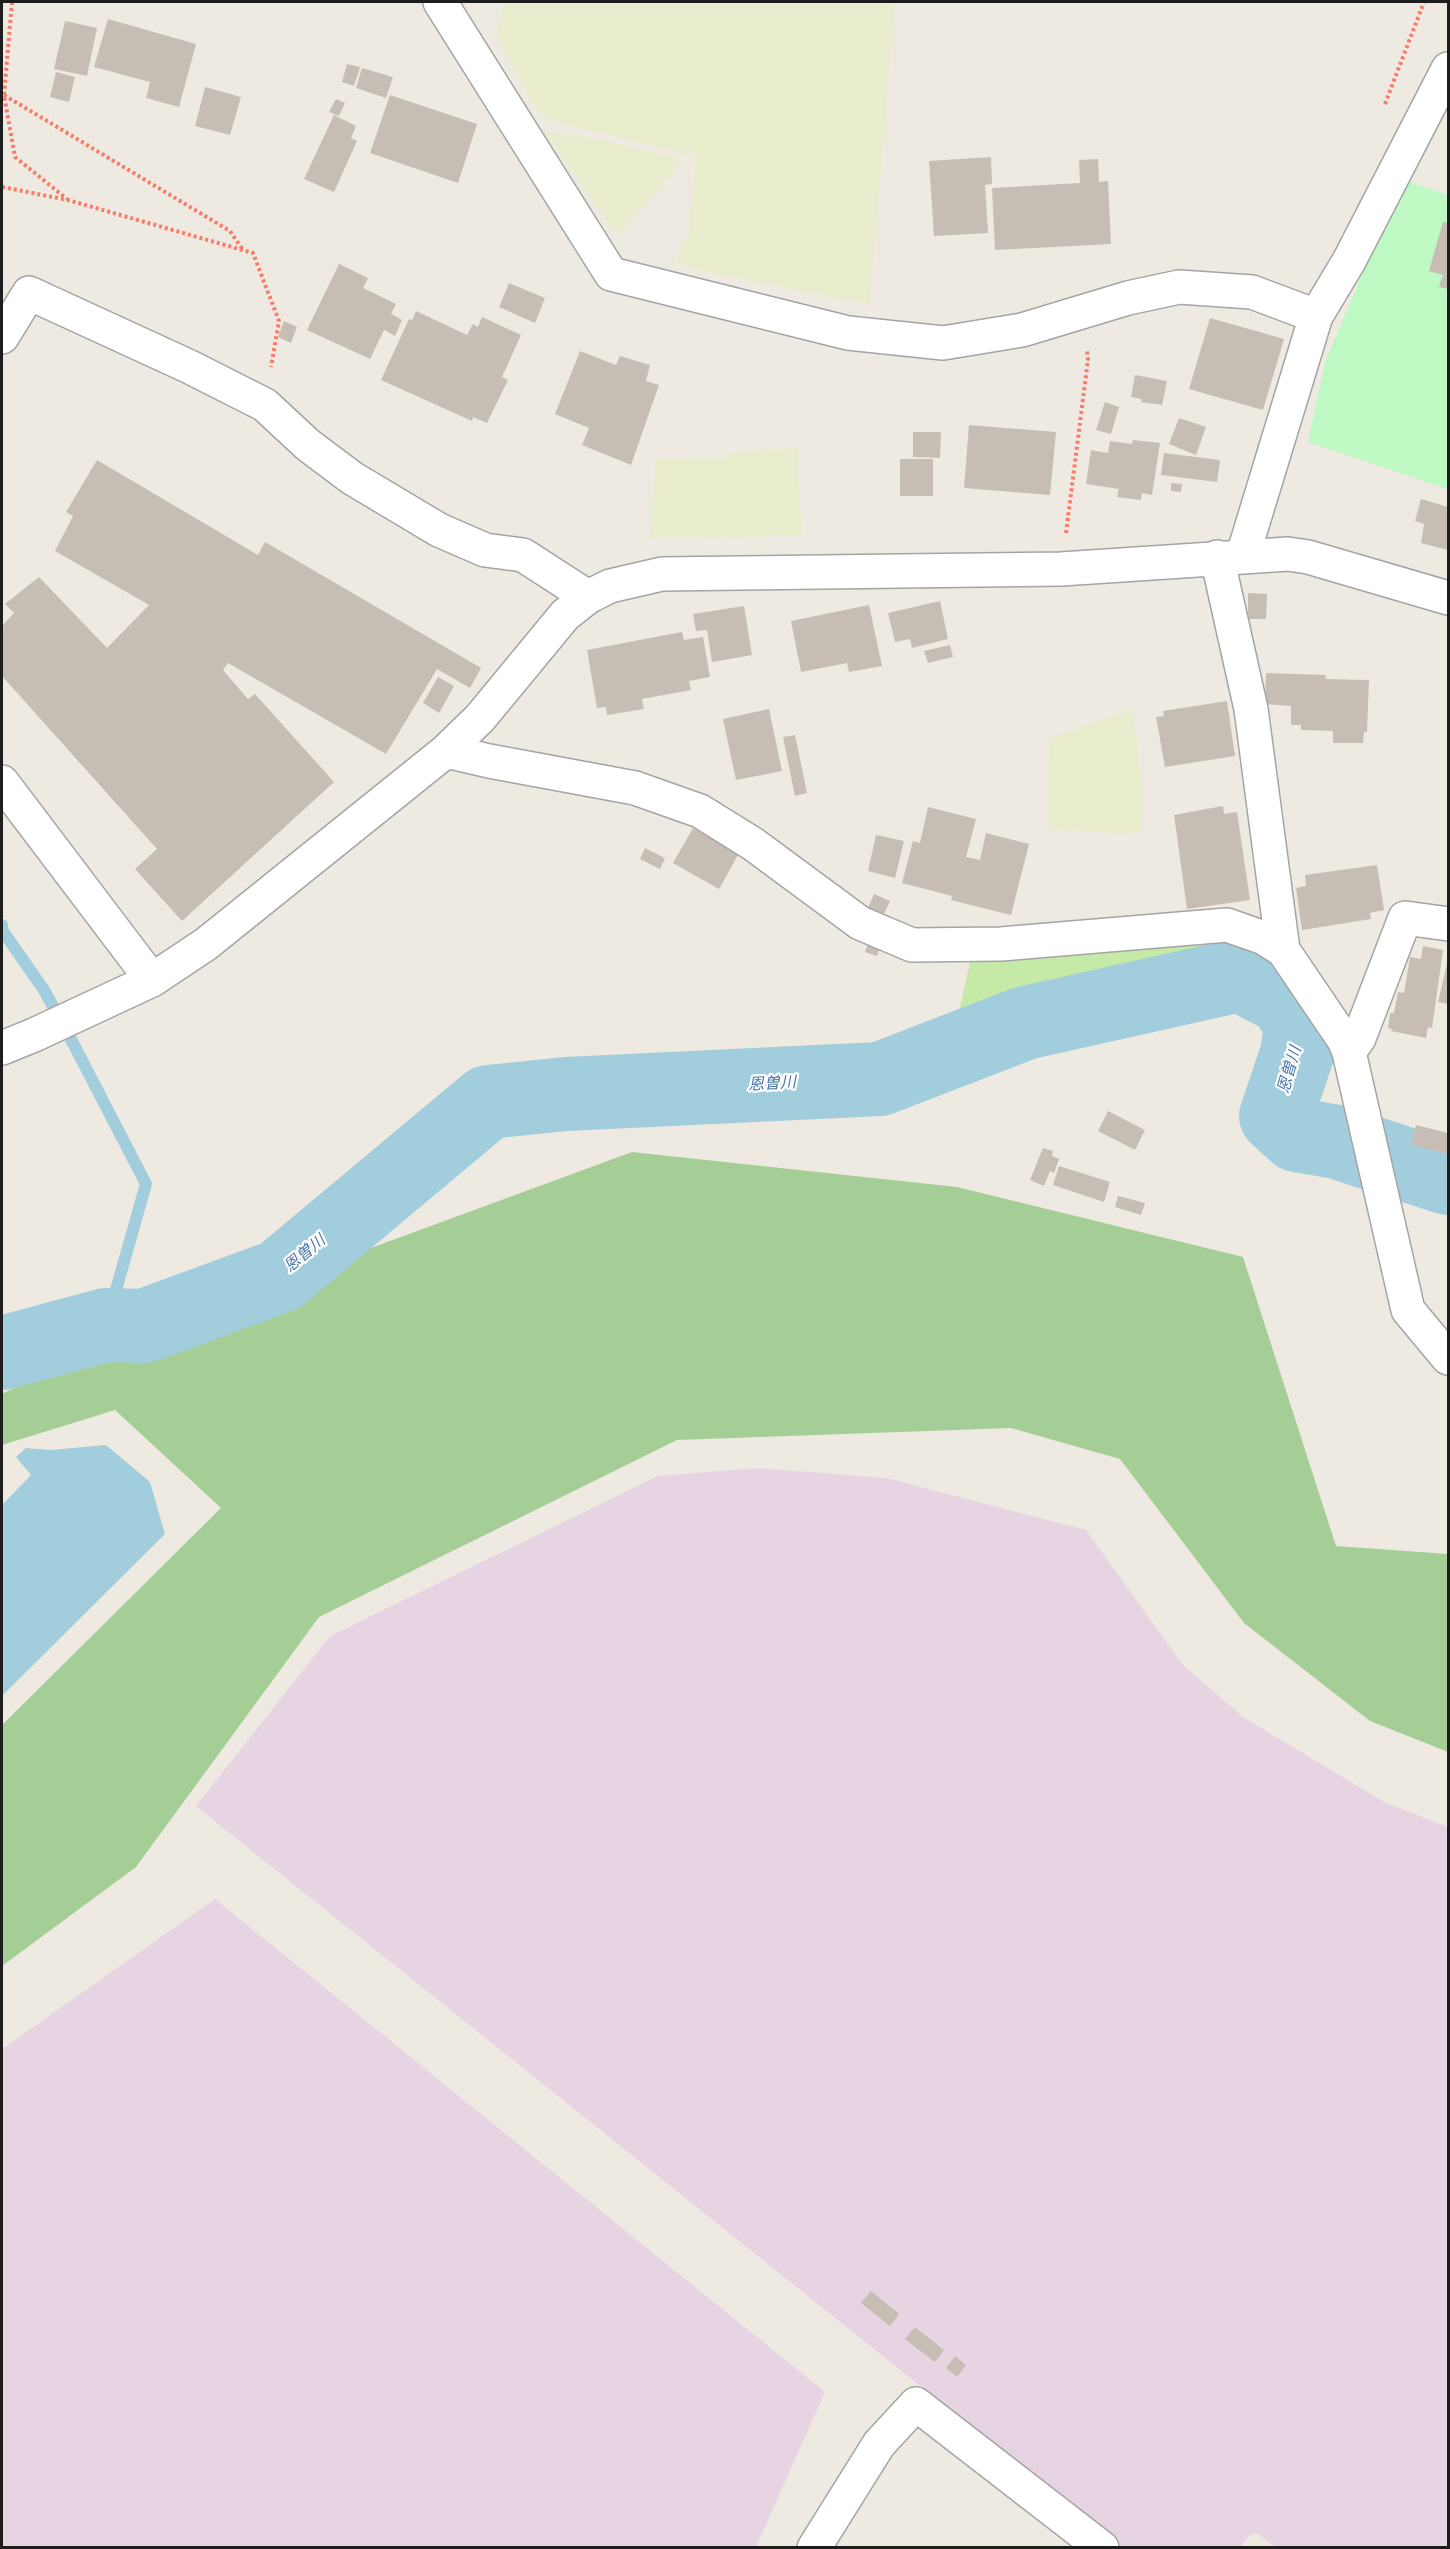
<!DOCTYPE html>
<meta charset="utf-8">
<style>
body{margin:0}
#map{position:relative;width:1450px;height:2549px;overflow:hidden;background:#eeeae2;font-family:"Fira Sans",sans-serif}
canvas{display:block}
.frame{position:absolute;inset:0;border:3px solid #1d1d1d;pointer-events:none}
</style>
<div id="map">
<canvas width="1450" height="2549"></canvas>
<div class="frame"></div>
</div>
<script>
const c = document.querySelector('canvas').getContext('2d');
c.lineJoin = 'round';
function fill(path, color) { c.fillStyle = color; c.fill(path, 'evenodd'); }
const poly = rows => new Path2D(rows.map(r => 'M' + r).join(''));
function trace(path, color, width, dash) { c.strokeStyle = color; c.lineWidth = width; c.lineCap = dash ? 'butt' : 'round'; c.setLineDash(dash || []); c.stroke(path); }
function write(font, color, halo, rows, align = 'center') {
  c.font = font + ' "Fira Sans","Noto Sans JP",sans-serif'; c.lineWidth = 4.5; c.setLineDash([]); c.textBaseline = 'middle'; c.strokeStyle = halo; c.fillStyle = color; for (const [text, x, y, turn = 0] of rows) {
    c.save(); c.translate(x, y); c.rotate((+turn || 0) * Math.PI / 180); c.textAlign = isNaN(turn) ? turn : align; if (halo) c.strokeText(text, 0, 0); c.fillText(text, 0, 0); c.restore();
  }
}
fill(poly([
 [757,1468,886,1478,1086,1530,1182,1664,1243,1717,1384,1802,1448,1827,1448,2547,1275,2547,1257,2533,1251,2534,1240,2547,1121,2547,196,1806,330,1636,658,1476],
 [215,1899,825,2392,756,2547,2,2547,2,2049]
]), '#e7d4e3');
fill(poly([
 [504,2,895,2,874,255,870,299,868,304,704,271,677,263,680,246,689,233,696,150,688,155,548,119,538,111,496,37],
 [543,131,591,138,671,156,677,159,677,167,618,235],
 [797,448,802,535,724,538,667,536,650,539,655,460,723,458,728,455,761,450],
 [1132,710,1138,750,1141,800,1139,831,1122,834,1051,829,1047,811,1049,750,1053,737]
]), '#eaedcd');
fill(poly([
 [1222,932,1277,964,1233,964,1053,1003,1040,997,954,1035,970,962]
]), '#c5e9a7');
fill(poly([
 [632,1152,957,1187,1243,1257,1336,1546,1448,1554,1448,1752,1370,1721,1244,1623,1120,1459,1011,1428,677,1440,319,1617,136,1867,2,1966,2,1725,221,1508,115,1410,2,1445,2,1394,77,1356]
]), '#a5ce96');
fill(poly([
 [1410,182,1448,195,1448,489,1308,442,1325,362,1371,254]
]), '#bef9c4');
fill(poly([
 [106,1445,150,1482,165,1534,2,1696,2,1505,31,1475,16,1457,26,1448,50,1450]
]), '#a2cddc');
trace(poly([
 [2,925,2,930,44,990,73,1043,146,1184,106,1325]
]), '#a2cddc', 12);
trace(poly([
 [2,1353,106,1325,144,1326,280,1276,488,1102,566,1094,880,1079,1025,1023,1240,975,1286,999,1301,1026,1297,1054,1276,1116,1297,1135,1337,1142,1448,1178]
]), '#a2cddc', 74);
fill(poly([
 [108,19,196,44,179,107,146,98,150,82,94,67],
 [65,21,97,28,87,76,54,69],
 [347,64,360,67,354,86,342,82],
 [362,68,393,77,386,98,356,88],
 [56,72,75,77,69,102,50,97],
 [205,87,241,97,230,135,195,126],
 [390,95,477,124,458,183,370,153],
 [336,99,345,103,339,116,329,112],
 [334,115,356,126,351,138,357,141,334,192,304,179],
 [991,157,992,184,985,185,988,233,934,236,929,161],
 [1098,159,1099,182,1108,181,1111,244,995,250,992,188,1080,183,1079,160],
 [1443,222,1448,223,1448,289,1439,287,1443,275,1429,271],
 [339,264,368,278,363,288,396,304,391,314,402,320,395,336,384,330,370,359,307,330],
 [509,283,545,298,535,323,499,307],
 [416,311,467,335,473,324,478,327,482,317,521,335,502,377,508,380,487,423,473,417,472,421,381,380,409,319,412,320],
 [1210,318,1284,339,1263,410,1189,389],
 [284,321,297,327,291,343,278,337],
 [580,351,616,365,620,356,650,365,646,381,659,385,631,465,582,445,589,428,555,414],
 [1135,375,1167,381,1162,405,1141,402,1142,399,1131,397],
 [1105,402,1119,407,1111,434,1096,430],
 [1179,418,1206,427,1196,455,1169,444],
 [969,425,1056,432,1050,495,964,488],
 [913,432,941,432,940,458,913,457],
 [1133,440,1160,443,1152,495,1142,493,1141,500,1117,497,1119,489,1086,484,1091,450,1108,453,1110,441,1132,444],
 [1164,453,1220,460,1217,482,1161,475],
 [900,459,933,459,933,496,900,496],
 [97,460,258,555,265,542,481,668,470,688,437,669,386,754,228,663,223,670,248,699,255,694,334,782,182,921,135,869,157,849,2,676,2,626,14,613,5,604,39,577,107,648,149,605,55,551,73,516,66,512],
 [1171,483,1182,484,1181,492,1171,491],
 [1421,499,1448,507,1448,550,1421,543,1424,524,1415,521],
 [1248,593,1267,594,1266,619,1248,619],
 [940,601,948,639,912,648,910,639,895,642,888,613],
 [869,605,882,666,849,672,847,663,801,672,791,621],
 [744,606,752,655,712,662,707,630,696,631,693,614],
 [682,632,684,640,703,637,710,677,689,681,691,690,642,699,644,709,607,715,606,707,597,708,587,650],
 [950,645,953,657,928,663,924,651],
 [1266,673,1326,675,1325,679,1369,680,1367,732,1364,732,1363,743,1333,743,1333,731,1301,730,1301,725,1291,725,1291,706,1265,704],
 [438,677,454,686,439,713,423,703],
 [1227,701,1235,756,1165,767,1156,717,1164,716,1163,711],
 [769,709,782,771,736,780,723,719],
 [795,735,807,793,795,796,783,737],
 [1223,806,1224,814,1237,812,1250,900,1187,909,1174,815],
 [928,807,976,819,966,857,980,860,986,833,1029,844,1011,915,951,900,952,896,902,883,913,841,920,843],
 [693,828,739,853,719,889,673,863],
 [876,835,904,841,895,878,868,871],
 [645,848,665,858,660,869,640,859],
 [1377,865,1384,910,1370,913,1371,919,1302,930,1296,888,1306,886,1305,875],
 [874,894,890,901,884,914,868,908],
 [868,943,880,947,877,956,865,952],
 [1423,946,1443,950,1432,1028,1428,1027,1426,1038,1391,1031,1392,1029,1388,1028,1390,1013,1394,1013,1398,992,1404,993,1410,957,1421,959],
 [1448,960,1448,1004,1438,1002],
 [1108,1111,1145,1130,1135,1150,1098,1131],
 [1416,1125,1448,1133,1448,1154,1411,1145],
 [1043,1148,1053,1151,1052,1156,1059,1159,1054,1173,1050,1171,1044,1186,1030,1180],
 [1059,1166,1110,1182,1104,1202,1053,1185],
 [1118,1196,1145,1203,1141,1215,1115,1207],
 [871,2291,899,2314,890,2326,861,2303],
 [915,2327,944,2350,935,2362,905,2339],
 [955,2356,966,2365,957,2377,946,2368]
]), '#c6bdb5');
const minor = poly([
 [440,2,611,274,848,333,943,343,1022,330,1128,298,1179,287,1252,292,1316,316],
 [2,337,29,293,190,367,265,405,308,445,352,478,439,530,485,550,523,555,588,597],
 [1243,555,1316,316,1349,261,1448,69],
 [1217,557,1251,709,1283,950],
 [446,751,489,761,635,788,700,811,753,844,860,923,912,945,1001,944,1227,925,1264,938,1283,950,1344,1040,1349,1052,1408,1310,1448,1358],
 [2,782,152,980],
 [2,1048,34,1035,152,980,206,944,446,751,480,718,565,615,588,597,610,586,662,574,1061,569,1288,554,1308,557,1448,598],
 [1349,1052,1359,1038,1405,918,1448,924],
 [814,2548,879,2444,916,2404,1102,2548]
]);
trace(minor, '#a4a4a4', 36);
trace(poly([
 [12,2,4,95,15,157,67,199],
 [4,95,230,231,243,250],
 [1385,104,1424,2],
 [2,187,68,200,253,253,279,321,271,367],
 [1066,533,1088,360,1087,350]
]), '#fa7a67', 4, [3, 3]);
trace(minor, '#fff', 33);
write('italic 16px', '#4977ac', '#fff', [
 ["恩曽川",1290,1070,-74],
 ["恩曽川",772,1084,-3],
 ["恩曽川",305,1254,-40]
]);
</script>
